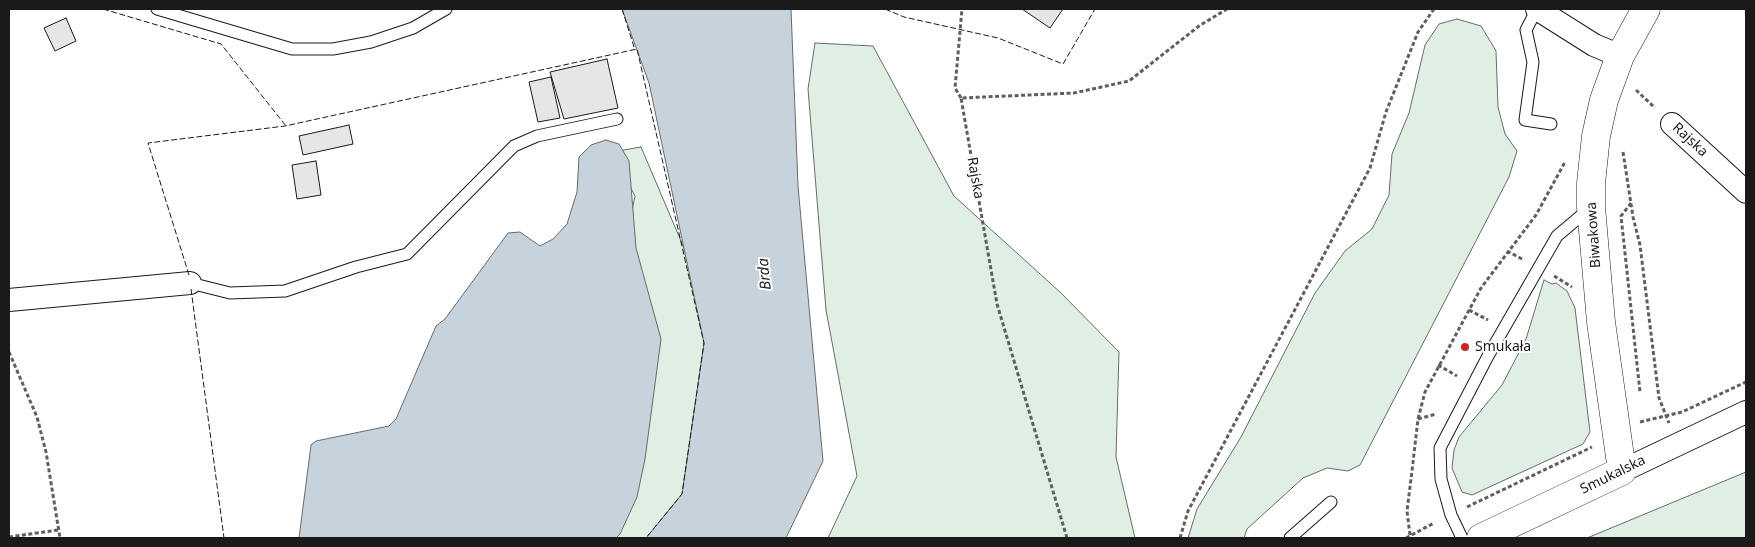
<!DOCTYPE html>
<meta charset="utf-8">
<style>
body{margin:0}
#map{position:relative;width:1755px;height:547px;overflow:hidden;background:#fff;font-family:"Noto Sans",sans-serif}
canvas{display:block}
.frame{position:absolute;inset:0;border:10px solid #1a1a1a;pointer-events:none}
</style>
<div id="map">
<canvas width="1755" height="547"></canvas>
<div class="frame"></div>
</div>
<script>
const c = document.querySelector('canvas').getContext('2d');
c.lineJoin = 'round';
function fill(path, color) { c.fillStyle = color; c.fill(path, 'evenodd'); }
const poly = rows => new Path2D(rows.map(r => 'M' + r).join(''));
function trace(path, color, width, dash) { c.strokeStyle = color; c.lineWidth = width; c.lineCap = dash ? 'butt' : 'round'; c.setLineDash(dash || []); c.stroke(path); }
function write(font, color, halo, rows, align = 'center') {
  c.font = font + ' "Noto Sans",sans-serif'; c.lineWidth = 4; c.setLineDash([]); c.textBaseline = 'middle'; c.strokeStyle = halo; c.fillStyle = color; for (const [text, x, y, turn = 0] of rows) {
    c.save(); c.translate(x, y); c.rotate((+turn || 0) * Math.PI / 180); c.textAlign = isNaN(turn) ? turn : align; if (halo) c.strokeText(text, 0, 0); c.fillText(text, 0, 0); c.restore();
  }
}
const green = poly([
 [1457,19,1481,26,1496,51,1498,107,1505,134,1517,151,1509,177,1360,465,1348,471,1327,468,1303,478,1247,529,1244,538,1188,538,1197,509,1241,437,1315,293,1345,251,1372,229,1389,195,1392,154,1409,113,1425,45,1439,24,1457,19],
 [815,43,873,46,954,196,1061,293,1119,352,1116,457,1135,538,828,538,857,476,826,310,808,89,815,43],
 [641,147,718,328,679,538,596,538,625,244,635,196,612,152,641,147],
 [1544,280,1552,284,1556,283,1567,291,1575,308,1590,432,1583,444,1472,495,1462,492,1452,468,1454,450,1459,437,1502,385,1526,339,1544,280],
 [1746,472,1746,538,1587,538,1746,472]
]);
fill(green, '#e0efe3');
trace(green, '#6a6a6a', 1);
const water = poly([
 [622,9,791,9,798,186,823,461,786,538,646,538,682,494,704,343,649,83,622,9],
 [606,140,619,144,629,161,636,248,661,339,645,459,637,497,620,534,616,538,299,538,311,445,316,441,389,426,396,419,436,326,445,319,508,233,520,232,540,246,553,239,567,224,577,192,579,157,591,145,606,140]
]);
fill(water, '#c6d2dc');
trace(water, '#6a6a6a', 1);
const building = poly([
 [1022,9,1063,9,1050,28,1022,9],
 [66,18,76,41,55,51,44,28,66,18],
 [607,59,618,108,564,119,550,72,607,59],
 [551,77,560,118,538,122,529,82,551,77],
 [349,125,353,144,303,155,299,136,349,125],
 [316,161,321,195,297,199,292,165,316,161]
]);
fill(building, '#e6e6e6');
trace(building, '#1a1a1a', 1);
const service = poly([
 [157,9,292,49,333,49,371,42,413,28,446,9],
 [1537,9,1526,30,1533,62,1525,120,1551,124],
 [190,283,230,293,285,291,356,267,407,254,514,146,537,136,617,119],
 [1290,538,1331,502],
 [1462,538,1451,515,1441,479,1440,448,1488,356,1557,236,1589,209]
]);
const minor = poly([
 [1537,9,1594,45,1620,56],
 [1672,124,1746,192],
 [9,300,190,283],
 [1622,471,1746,412]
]);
const tertiary = poly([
 [1481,538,1622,471,1601,322,1591,207,1591,183,1596,136,1604,100,1620,56,1646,9]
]);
trace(service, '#1a1a1a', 13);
trace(minor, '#1a1a1a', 24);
trace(tertiary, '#1a1a1a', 29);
trace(poly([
 [1636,90,1655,108],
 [961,98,955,88,962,9],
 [1623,152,1633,217,1640,245,1659,398,1669,423],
 [1631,203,1621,216,1640,392],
 [1507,251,1524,260],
 [1554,276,1572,287],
 [1469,310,1488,320],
 [9,352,37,417,46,452,60,538],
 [1438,365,1457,376],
 [1418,419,1436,414],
 [1640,422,1682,412,1746,382],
 [1467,507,1592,447],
 [1410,535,1407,511,1412,471,1418,419,1425,392,1481,288,1536,215,1565,162],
 [9,537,58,530],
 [1067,538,997,304,961,98,1074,93,1129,81,1199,26,1227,9],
 [1180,538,1188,511,1370,168,1386,112,1418,32,1434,9],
 [1406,538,1434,523]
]), '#5f5f5f', 3, [4, 2.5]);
trace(service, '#fff', 11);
trace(minor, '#fff', 22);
trace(tertiary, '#fff', 28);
trace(poly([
 [103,9,221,44,286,126],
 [622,9,635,50],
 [885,9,904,17,998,38,1063,64,1095,9],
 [189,275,148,143,285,126,637,49,704,343,682,494,646,538],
 [191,289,224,538]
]), '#1a1a1a', 1, [6, 2.5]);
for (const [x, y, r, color] of [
 [1465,347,5,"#c62828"]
]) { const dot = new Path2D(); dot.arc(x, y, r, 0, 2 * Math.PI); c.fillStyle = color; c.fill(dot); trace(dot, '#fff', 2); }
write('14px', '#1a1a1a', '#fff', [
 ["Rajska",1690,140,43],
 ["Rajska",975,178,80],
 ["Biwakowa",1594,235,-94],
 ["Smukalska",1613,475,-26]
]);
write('14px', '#1a1a1a', '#fff', [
 ["Smukała",1475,347]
], 'left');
write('italic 15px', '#1a1a1a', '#fff', [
 ["Brda",765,274,-95]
]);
</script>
